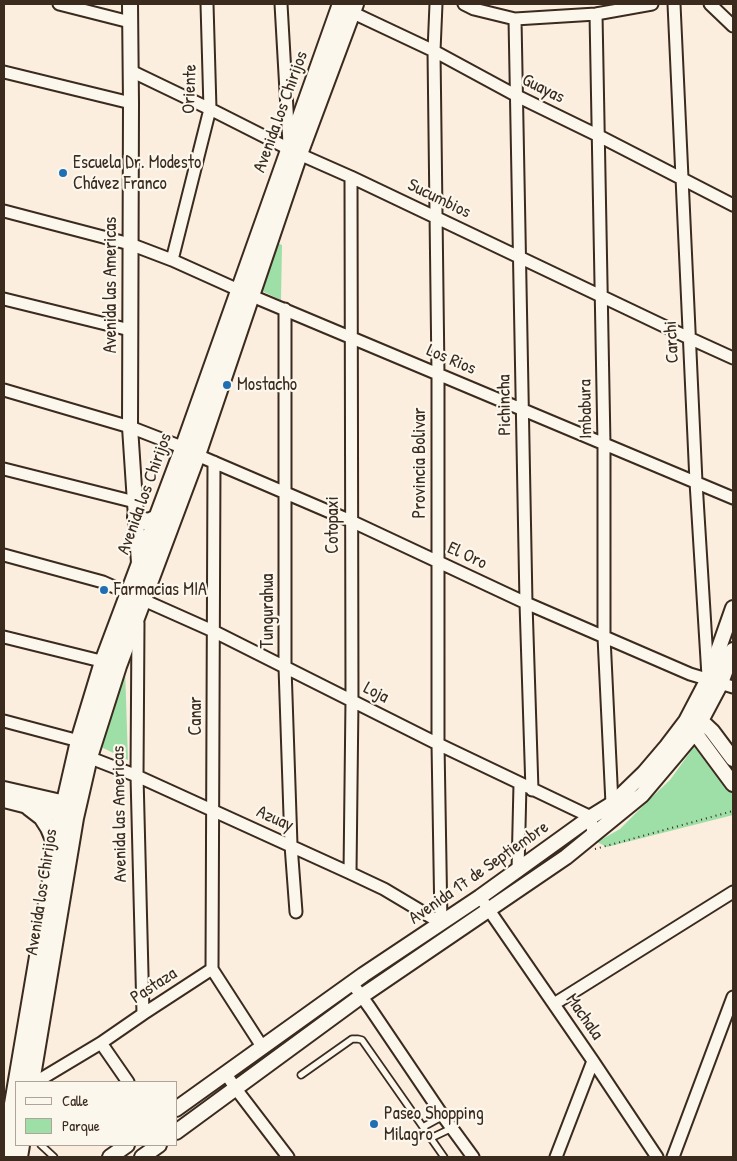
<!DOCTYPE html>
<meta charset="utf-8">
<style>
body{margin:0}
#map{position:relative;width:737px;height:1161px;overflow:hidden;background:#fbeede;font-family:"Patrick Hand",sans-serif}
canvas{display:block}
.frame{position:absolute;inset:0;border:5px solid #3b2a1e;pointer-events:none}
.legend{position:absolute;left:15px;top:1081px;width:162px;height:65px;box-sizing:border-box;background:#fbf7ec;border:1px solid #aea59a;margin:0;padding:6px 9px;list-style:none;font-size:15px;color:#3b2a1e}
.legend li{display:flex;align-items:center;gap:10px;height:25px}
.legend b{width:25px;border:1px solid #aea59a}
</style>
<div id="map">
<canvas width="737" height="1161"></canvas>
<div class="frame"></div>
<ul class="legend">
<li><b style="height:6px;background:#fbf7ec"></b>Calle</li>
<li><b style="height:14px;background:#9edea7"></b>Parque</li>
</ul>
</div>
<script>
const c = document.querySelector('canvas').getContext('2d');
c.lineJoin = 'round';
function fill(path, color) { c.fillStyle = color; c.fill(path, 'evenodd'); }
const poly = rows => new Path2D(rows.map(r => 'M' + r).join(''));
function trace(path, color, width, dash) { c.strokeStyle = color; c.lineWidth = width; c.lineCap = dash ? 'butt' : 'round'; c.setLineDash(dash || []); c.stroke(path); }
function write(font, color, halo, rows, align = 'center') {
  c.font = font + ' "Patrick Hand",sans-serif'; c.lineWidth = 4.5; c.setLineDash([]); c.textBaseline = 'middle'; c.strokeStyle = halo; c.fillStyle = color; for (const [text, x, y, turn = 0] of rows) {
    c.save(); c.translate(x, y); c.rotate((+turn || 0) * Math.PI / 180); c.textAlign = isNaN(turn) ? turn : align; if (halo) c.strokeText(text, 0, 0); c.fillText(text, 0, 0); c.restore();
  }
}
fill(poly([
 [277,243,282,245,281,300,260,290],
 [125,668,128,760,99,746],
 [696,744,733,793,733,815,607,847,597,842,620,829,654,795,670,780]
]), '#9edea7');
const service = poly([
 [301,1075,352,1039,358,1039,362,1040,444,1157],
 [423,1127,443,1116],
 [431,1138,452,1128],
 [41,1145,54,1157]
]);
const minor = poly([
 [59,4,130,22],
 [281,4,289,144],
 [436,4,434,51,438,374,438,744,441,923],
 [464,4,474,9,515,19,596,14,652,4],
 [674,4,696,482,708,676],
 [710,4,733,26],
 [347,10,434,51,517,96,599,136,733,205],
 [596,14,604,444,604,637,612,804],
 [515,19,526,603,532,790],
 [131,71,210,109,299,154,351,177,689,338,733,358],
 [4,72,131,103],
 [4,211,130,244,172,260,252,296,733,498],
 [172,260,210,109,207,4],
 [4,299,130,330],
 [285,309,285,667,291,845,296,912],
 [4,390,130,427,179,446,197,455,351,521,526,603,690,674,733,687],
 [4,469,135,502],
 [4,555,103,582,213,631,438,744,591,817,593,835],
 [138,623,137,776,143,1014],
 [4,637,109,663],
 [4,721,79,741],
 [83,755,137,776,350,873,384,889,441,923],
 [518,871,520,784],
 [350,873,352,700,351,177],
 [480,897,593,1061,657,1157],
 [212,969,214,462],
 [352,983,370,1008,443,1116,473,1157],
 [554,1004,733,892],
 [101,1043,128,1082],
 [226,1074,236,1089,288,1157],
 [36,1082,101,1043,143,1014,212,969,263,1048],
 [556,1157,593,1061],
 [673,1157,733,997]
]);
const tertiary = poly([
 [130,4,131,103,130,427,139,563],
 [695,715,712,731,733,759],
 [690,726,733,784],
 [4,789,74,805],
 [4,800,71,817],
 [176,1109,363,975,480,897,591,817,612,804,644,773,667,746,686,721,708,679,733,608],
 [176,1132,356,1000,566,857,642,795,675,756,695,732,721,683,733,650],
 [110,1157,127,1145],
 [142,1157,159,1145]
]);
const secondary = poly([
 [136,517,140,520,149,522,157,518],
 [29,807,42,817,49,828,57,847],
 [31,1082,75,818,89,757,118,666,197,455,299,154,355,4],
 [4,1157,62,815,79,741,103,662,183,449,341,4],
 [19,1157,21,1145]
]);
trace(service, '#3b2a1e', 9);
trace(minor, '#3b2a1e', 15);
trace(tertiary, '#3b2a1e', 18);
trace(secondary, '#3b2a1e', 20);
trace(poly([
 [595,849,733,811]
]), '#3b2a1e', 2, [1, 4]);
trace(service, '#fbf7ec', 5.5);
trace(minor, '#fbf7ec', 11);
trace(tertiary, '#fbf7ec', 14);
trace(secondary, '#fbf7ec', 16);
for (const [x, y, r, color] of [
 [63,173,5,"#1f6fb2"],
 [227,385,5,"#1f6fb2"],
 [104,590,5,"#1f6fb2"],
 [374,1124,5,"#1f6fb2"]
]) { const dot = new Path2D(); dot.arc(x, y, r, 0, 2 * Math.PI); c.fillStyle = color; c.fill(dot); trace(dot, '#fbf7ec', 2); }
write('18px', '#3b2a1e', '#fbf7ec', [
 ["Oriente",190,89,-88],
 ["Guayas",543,89,26],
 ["Avenida los Chirijos",281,112,-70],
 ["Sucumbios",439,199,26],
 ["Avenida las Americas",111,285,-90],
 ["Carchi",672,342,-93],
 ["Los Rios",451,360,23],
 ["Pichincha",505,405,-91],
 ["Imbabura",586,409,-91],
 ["Provincia Bolivar",420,463,-90],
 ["Avenida los Chirijos",145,494,-70],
 ["Cotopaxi",333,525,-90],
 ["El Oro",467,556,25],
 ["Tungurahua",268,611,-90],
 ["Loja",376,693,27],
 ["Canar",196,716,-90],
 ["Avenida las Americas",120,814,-91],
 ["Azuay",275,819,24],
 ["Avenida 17 de Septiembre",479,873,-35],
 ["Avenida los Chirijos",42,892,-81],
 ["Pastaza",154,986,-33],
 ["Machala",584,1017,55]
]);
write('18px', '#3b2a1e', '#fbf7ec', [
 ["Escuela Dr. Modesto",73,163],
 ["Chávez Franco",73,184],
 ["Mostacho",237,385],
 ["Farmacias MIA",114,590],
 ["Paseo Shopping",384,1114],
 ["Milagro",384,1135]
], 'left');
</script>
